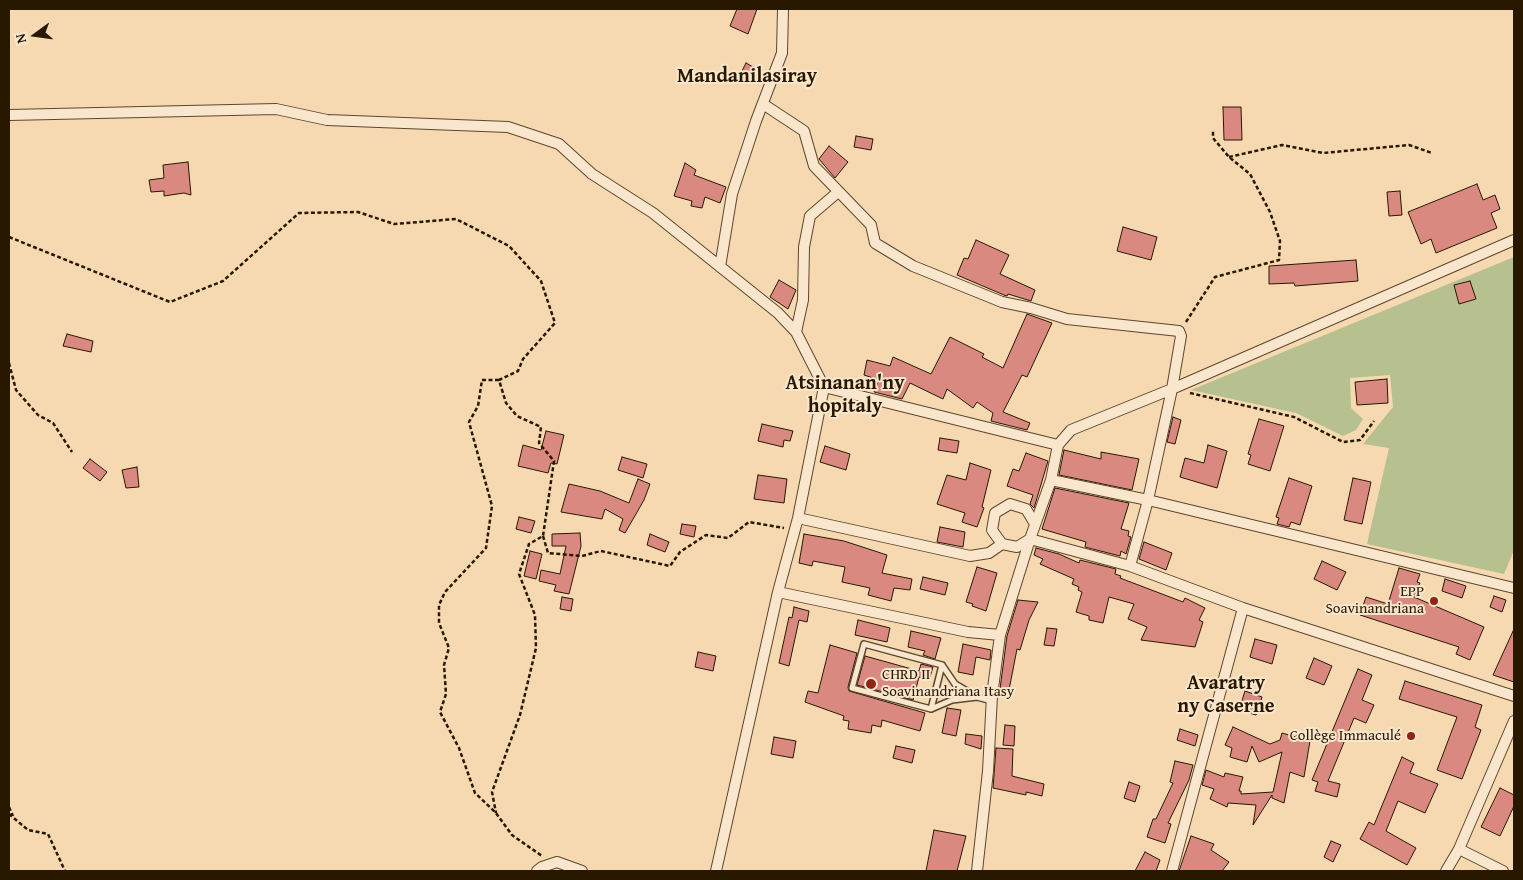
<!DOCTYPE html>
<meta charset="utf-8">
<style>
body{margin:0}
#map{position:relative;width:1523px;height:880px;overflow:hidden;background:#f6d9b1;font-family:"Gentium Book Plus",serif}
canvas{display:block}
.frame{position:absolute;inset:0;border:10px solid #281800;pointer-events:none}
.north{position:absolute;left:10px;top:10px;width:50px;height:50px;-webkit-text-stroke:4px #f9e6cc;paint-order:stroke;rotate:256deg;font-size:14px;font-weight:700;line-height:20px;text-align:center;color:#281800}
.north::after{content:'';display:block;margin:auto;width:18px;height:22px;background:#281800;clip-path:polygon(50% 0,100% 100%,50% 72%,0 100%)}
</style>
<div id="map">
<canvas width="1523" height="880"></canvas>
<div class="frame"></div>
<div class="north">N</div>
</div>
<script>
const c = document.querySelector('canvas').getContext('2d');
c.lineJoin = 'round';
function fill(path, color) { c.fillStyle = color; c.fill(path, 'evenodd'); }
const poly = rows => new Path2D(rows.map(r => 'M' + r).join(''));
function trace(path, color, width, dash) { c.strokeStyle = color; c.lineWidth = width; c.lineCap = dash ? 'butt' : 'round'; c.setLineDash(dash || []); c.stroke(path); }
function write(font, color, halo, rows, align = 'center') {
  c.font = font + ' "Gentium Book Plus",serif'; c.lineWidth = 4; c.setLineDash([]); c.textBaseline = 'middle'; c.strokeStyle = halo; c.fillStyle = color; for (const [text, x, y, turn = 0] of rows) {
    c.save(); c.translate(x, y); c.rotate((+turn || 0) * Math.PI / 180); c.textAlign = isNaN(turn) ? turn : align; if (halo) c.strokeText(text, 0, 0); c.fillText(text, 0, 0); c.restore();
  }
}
fill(poly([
 [1514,257,1514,550,1504,574,1367,544,1389,448,1363,444,1393,407,1390,375,1350,378,1351,408,1363,419,1356,430,1343,436,1296,413,1191,390]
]), '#b7c08f');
const building = poly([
 [737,9,757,9,748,34,730,26,737,9],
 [746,63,762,72,757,82,741,73,746,63],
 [1223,107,1241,107,1242,140,1224,140,1223,107],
 [856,136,873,139,871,150,854,147,856,136],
 [829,146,848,162,835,178,819,159,829,146],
 [188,162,191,195,184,193,164,196,164,191,151,192,149,180,164,178,163,165,188,162],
 [685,163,696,170,694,175,726,187,720,203,705,197,702,208,691,206,692,201,674,196,685,163],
 [1477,184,1483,200,1495,195,1500,209,1491,213,1497,228,1436,253,1431,239,1421,244,1408,212,1477,184],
 [1400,191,1402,215,1389,216,1387,192,1400,191],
 [1123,227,1157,237,1151,260,1117,251,1123,227],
 [976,240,1009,255,1000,274,1035,290,1031,301,1008,294,1007,296,1004,295,957,275,964,258,968,259,976,240],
 [1356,260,1358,281,1295,286,1294,283,1269,284,1269,266,1356,260],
 [779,280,796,290,788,309,770,297,779,280],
 [1470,281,1476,299,1459,304,1454,285,1470,281],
 [1027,314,1052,323,1027,377,1022,375,1003,412,1030,423,1027,430,991,421,993,413,977,402,973,408,947,389,943,399,910,383,902,399,874,392,879,380,864,375,867,360,890,366,893,357,931,374,950,337,984,354,982,357,1003,368,1027,314],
 [67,334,93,341,91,352,63,346,67,334],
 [1387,379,1388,403,1357,405,1355,382,1387,379],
 [1173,417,1181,420,1175,444,1167,442,1173,417],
 [1259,419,1284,426,1270,471,1248,464,1251,455,1248,454,1259,419],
 [762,424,793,431,790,441,784,440,783,447,758,441,762,424],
 [546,431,564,435,557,464,551,463,548,473,518,466,523,445,541,450,546,431],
 [940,438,959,441,957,453,938,450,940,438],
 [1208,445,1227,451,1217,488,1180,477,1185,458,1204,463,1208,445],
 [825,446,850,454,846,470,820,462,825,446],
 [1064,450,1101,459,1101,452,1139,459,1132,490,1059,475,1064,450],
 [1026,453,1048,461,1034,508,1030,504,1033,495,1007,486,1013,469,1019,471,1026,453],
 [622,457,647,464,643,478,618,470,622,457],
 [90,459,107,472,100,481,83,468,90,459],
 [970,463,991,470,982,507,984,508,977,527,962,522,965,513,937,504,947,475,966,480,970,463],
 [137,467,139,487,126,488,122,470,137,467],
 [758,475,787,479,784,503,754,499,758,475],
 [1289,478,1312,486,1300,525,1291,522,1289,527,1277,524,1279,518,1276,517,1289,478],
 [1353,478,1371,482,1362,524,1344,520,1353,478],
 [638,479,650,484,644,500,625,533,619,530,623,519,605,509,602,519,561,512,569,484,600,491,629,503,638,479],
 [1055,488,1129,503,1121,529,1129,531,1128,536,1131,537,1126,554,1121,551,1120,556,1085,547,1086,542,1042,529,1055,488],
 [519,517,535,521,531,533,516,529,519,517],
 [682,524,696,526,694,537,680,534,682,524],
 [940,527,965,532,963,547,937,542,940,527],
 [580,533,581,546,569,594,554,591,556,585,539,581,541,570,560,574,566,546,552,546,552,534,580,533],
 [650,534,669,542,665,552,647,545,650,534],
 [804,534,844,541,887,555,882,573,912,579,910,590,894,588,891,601,868,595,870,588,842,582,845,567,813,561,812,566,799,563,804,534],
 [1144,542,1172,553,1166,570,1139,559,1144,542],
 [1036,548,1059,554,1079,563,1080,560,1116,569,1115,574,1121,576,1120,578,1183,602,1185,598,1205,608,1199,620,1203,622,1195,647,1141,640,1147,627,1128,619,1134,604,1109,597,1103,623,1089,620,1089,616,1076,612,1082,592,1078,590,1079,587,1072,584,1074,579,1040,564,1043,559,1034,555,1036,548],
 [530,551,542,554,536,579,524,576,530,551],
 [1322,561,1346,572,1337,590,1314,579,1322,561],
 [977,567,997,573,986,611,972,606,973,604,966,602,977,567],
 [1399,568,1420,574,1417,582,1420,583,1414,597,1484,627,1470,660,1456,654,1459,647,1360,615,1366,597,1388,604,1399,568],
 [923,577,948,583,945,595,920,589,923,577],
 [1445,579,1466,586,1462,598,1442,591,1445,579],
 [1494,596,1506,600,1502,612,1490,607,1494,596],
 [562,597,573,599,571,611,560,609,562,597],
 [1018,600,1038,602,1029,620,1020,650,1017,649,1009,690,1000,689,1007,636,1018,600],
 [794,607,809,611,807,622,799,620,789,666,779,663,789,617,792,618,794,607],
 [858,620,890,628,887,642,855,635,858,620],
 [1047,628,1057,629,1054,646,1044,645,1047,628],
 [1514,629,1514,682,1493,675,1514,629],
 [911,631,941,638,935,659,923,655,925,651,908,647,911,631],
 [1255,639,1277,645,1272,664,1250,657,1255,639],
 [963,644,991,650,990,660,976,657,973,675,958,672,963,644],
 [830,645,857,653,848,687,849,691,925,713,920,731,882,720,881,727,872,725,871,733,848,729,849,721,843,720,844,716,805,702,808,691,818,693,830,645],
 [698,652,716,656,713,671,695,667,698,652],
 [865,656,919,671,921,664,933,667,929,680,919,677,913,700,857,685,865,656],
 [1314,658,1332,666,1324,685,1306,678,1314,658],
 [1358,669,1372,675,1362,700,1374,705,1366,723,1354,718,1328,781,1340,784,1337,797,1315,791,1318,782,1312,780,1358,669],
 [1405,681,1482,705,1475,727,1481,730,1462,779,1437,770,1457,717,1399,699,1405,681],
 [1245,691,1262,697,1256,715,1239,710,1245,691],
 [947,708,961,710,956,736,942,733,947,708],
 [1005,725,1015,726,1014,746,1003,745,1005,725],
 [1233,727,1270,744,1280,740,1282,733,1296,737,1297,732,1311,735,1304,777,1290,772,1284,803,1272,798,1272,795,1253,825,1256,805,1228,803,1227,807,1210,799,1214,789,1202,785,1206,770,1224,777,1225,773,1243,777,1239,791,1241,791,1241,794,1273,792,1282,752,1259,762,1252,746,1247,762,1230,757,1232,748,1225,745,1233,727],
 [1180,729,1198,735,1195,746,1177,740,1180,729],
 [966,734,982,736,981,749,965,744,966,734],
 [774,737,796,741,793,758,771,754,774,737],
 [896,746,915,750,912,763,893,758,896,746],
 [996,748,1013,749,1012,776,1044,784,1042,796,1026,792,1026,795,993,788,996,748],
 [1402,757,1414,763,1410,773,1438,784,1425,813,1398,801,1386,831,1416,848,1407,865,1360,839,1369,822,1374,825,1402,757],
 [1175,761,1193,765,1189,780,1168,823,1171,824,1165,843,1147,837,1153,819,1156,819,1173,783,1170,782,1175,761],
 [1129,782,1140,786,1135,802,1124,798,1129,782],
 [1500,788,1514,795,1514,806,1500,836,1481,827,1500,788],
 [934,830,966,836,957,871,926,871,934,830],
 [1191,836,1214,844,1211,850,1229,862,1222,871,1179,871,1191,836],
 [1331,841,1341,845,1333,862,1324,857,1331,841],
 [1145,852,1160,860,1156,871,1135,871,1145,852]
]);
fill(building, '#da8980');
trace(building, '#281800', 1);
const lane = poly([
 [977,697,952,700,931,709,852,688,864,644,942,665,955,684,977,697,992,701],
 [931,709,942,665]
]);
const street = poly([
 [763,104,804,131,814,166,871,225,875,243,913,266,1002,302,1031,308,1067,319,1179,331,1181,336,1172,389,1148,500,1130,566],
 [9,115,276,109,327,120,508,127,559,144,592,174,653,213,778,313,796,332,824,387,798,518,778,592,716,871],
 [720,267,732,194,756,121,782,53,783,9],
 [796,332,803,300,804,247,810,216,838,192],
 [824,387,1058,445],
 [1051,480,1148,500,1514,588],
 [798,518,970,556,989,553,1002,544],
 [1035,524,1026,509,1010,504,995,513,992,530,1002,544,1017,547,1030,539,1130,566,1243,608,1514,696],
 [778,592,968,632,1000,635],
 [1459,849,1503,871],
 [537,871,542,867,557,862,582,871],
 [977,871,988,771,992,696,1000,635,1030,539,1051,480,1058,445,1071,430,1172,389,1514,240],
 [1172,871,1243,608],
 [1446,871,1459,849,1514,721]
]);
trace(lane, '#5c482c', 8);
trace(street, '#5c482c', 12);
trace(poly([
 [1229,157,1282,145,1323,153,1409,145,1432,153],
 [9,237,170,302,223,281,299,213,358,212,394,224,456,219,509,246,541,281,555,323,523,359,518,371,499,380,506,403,517,416,541,427,539,443,554,461,543,536,529,544,519,574,535,615,536,648,520,715,492,792,496,813],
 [1186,322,1215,277,1279,260,1280,241,1270,212,1250,174,1229,157,1213,138,1213,130],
 [9,363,16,390,38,415,53,423,72,452],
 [499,380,482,380,478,406,469,422,492,506,486,548,445,592,439,605,439,623,449,648,444,665,446,694,440,712,459,748,475,793,496,813,512,835,542,856],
 [1190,393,1294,417,1343,442,1360,440,1374,421],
 [543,536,548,553,582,556,601,551,670,566,680,552,706,535,728,538,749,522,784,528],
 [9,807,13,816],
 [9,814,28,830,48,834,65,871]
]), '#281800', 2.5, [4, 2.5]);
trace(lane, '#f9e6cc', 5);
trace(street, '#f9e6cc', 10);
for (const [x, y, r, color] of [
 [1434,601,5,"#8f2418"],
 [871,684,6,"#8f2418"],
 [1411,736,5,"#8f2418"]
]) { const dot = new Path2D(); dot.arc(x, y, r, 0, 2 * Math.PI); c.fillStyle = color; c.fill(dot); trace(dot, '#f9e6cc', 2); }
write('15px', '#281800', '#f9e6cc', [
 ["EPP",1424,592],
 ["Soavinandriana",1424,609],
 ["CHRD II",882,675,"left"],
 ["Soavinandriana Itasy",882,692,"left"],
 ["Collège Immaculé",1401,736]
], 'right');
write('bold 20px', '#281800', '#f9e6cc', [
 ["Mandanilasiray",747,77],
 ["Atsinanan'ny",845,384],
 ["hopitaly",845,407],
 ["Avaratry",1226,684],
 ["ny Caserne",1226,707]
]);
</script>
